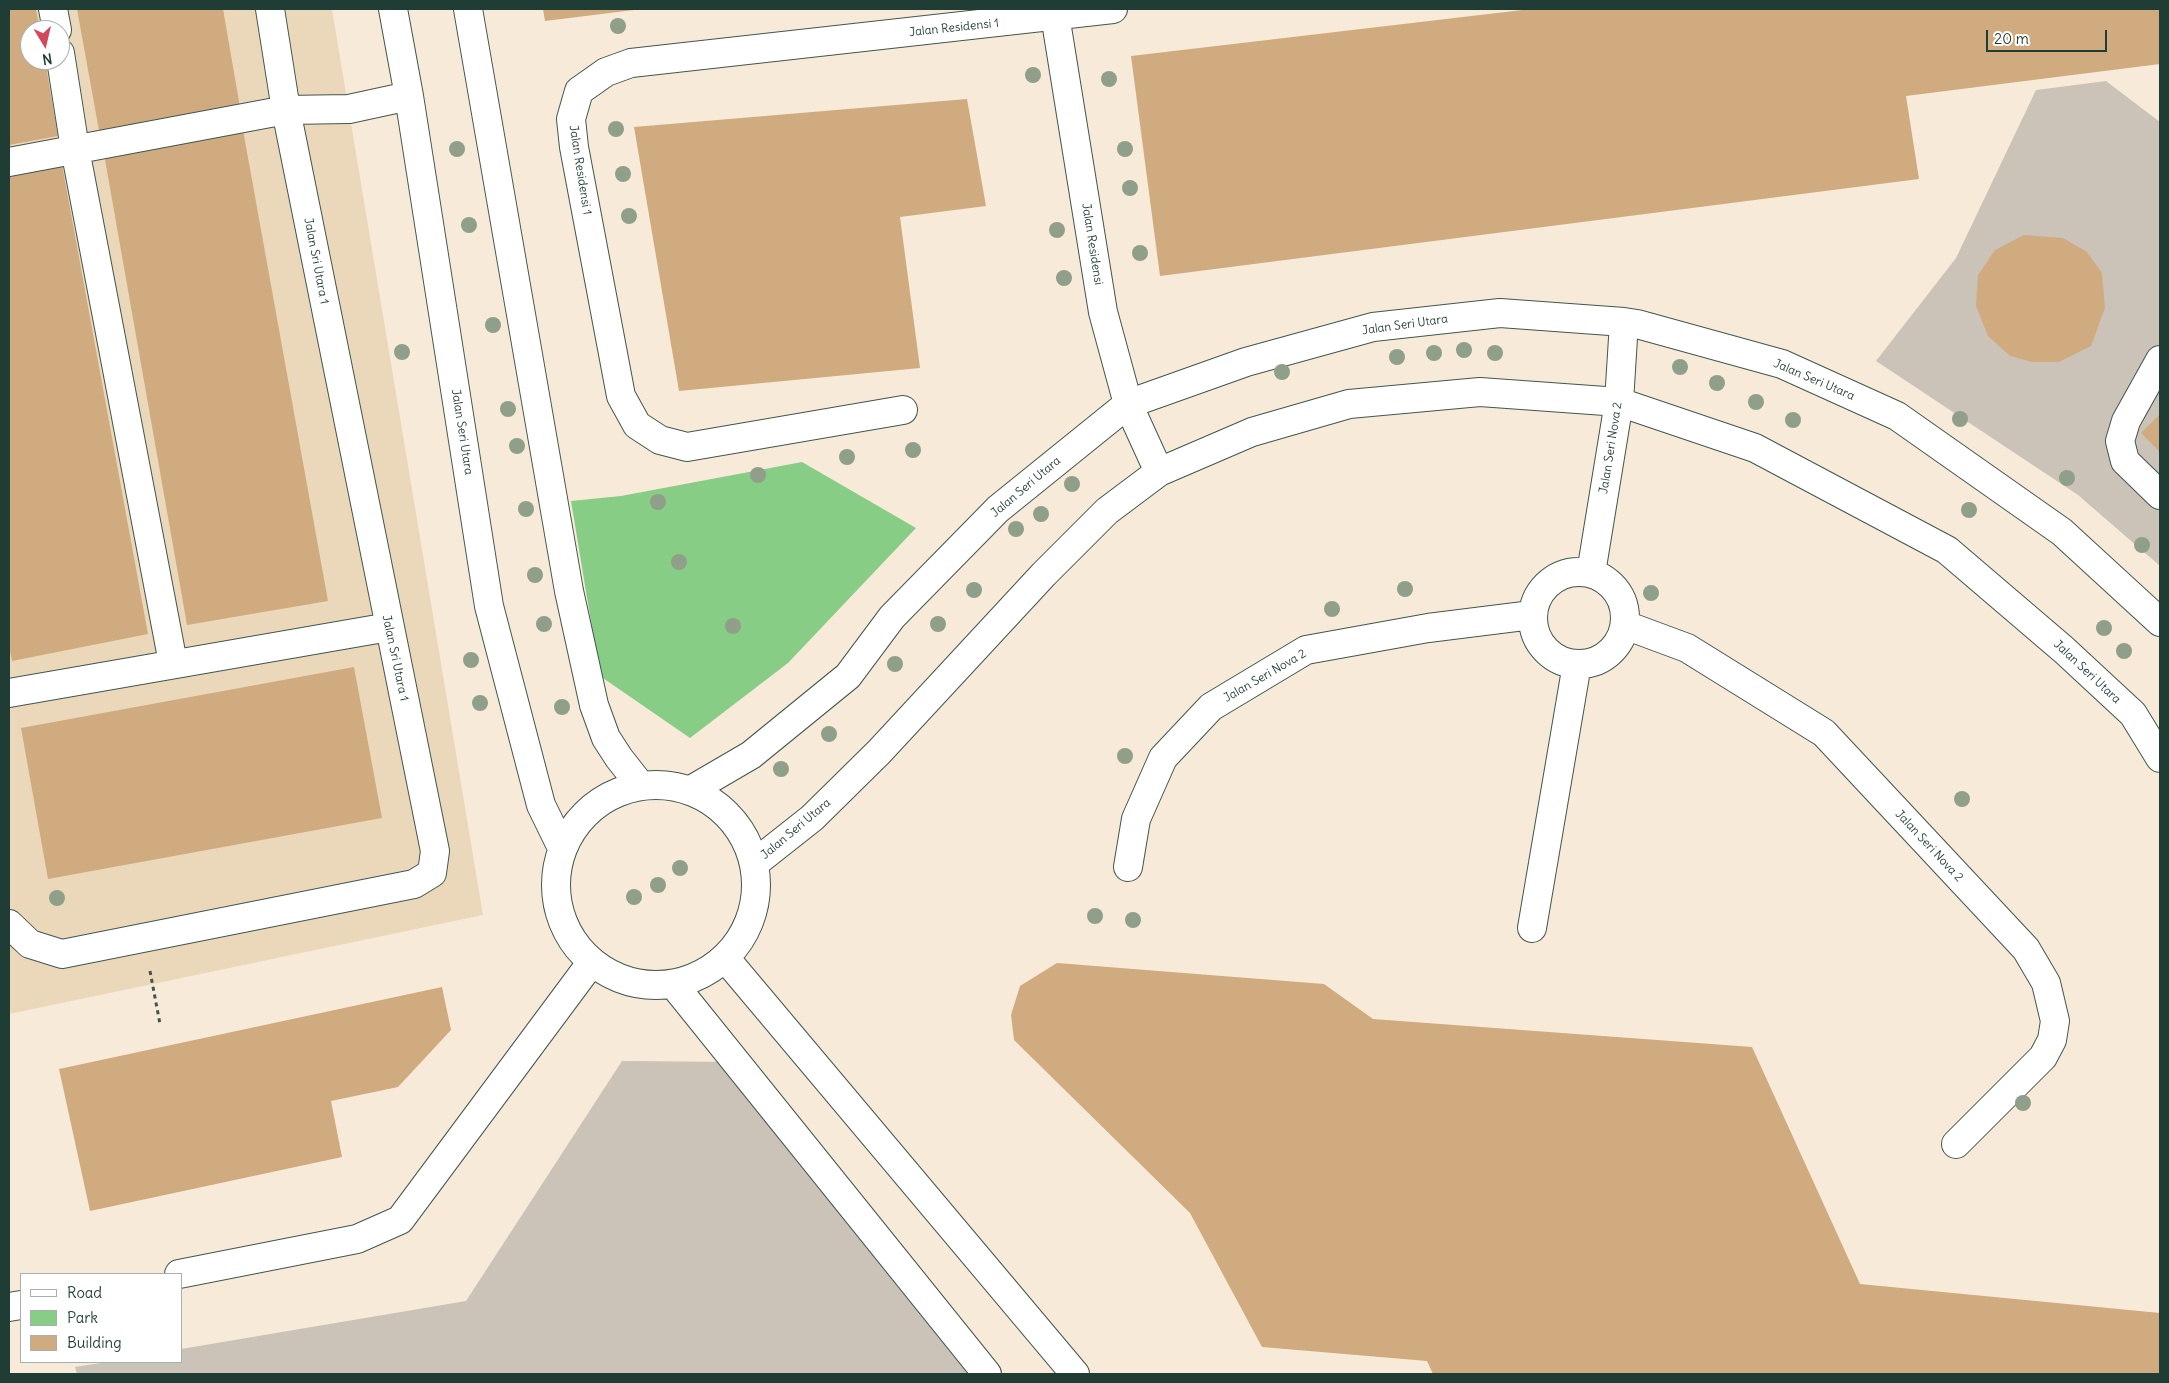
<!DOCTYPE html>
<style>
body{margin:0}
#map{position:relative;width:2169px;height:1383px;overflow:hidden;background:#f8ead8;font-family:Delius,sans-serif}
canvas{display:block}
.frame{position:absolute;inset:0;border:10px solid #1f3d34;pointer-events:none}
.legend{position:absolute;left:20px;top:1273px;width:162px;height:90px;box-sizing:border-box;background:#fff;border:1px solid #a5b1ae;margin:0;padding:6px 9px;list-style:none;font-size:15px;color:#1f3d34}
.legend li{display:flex;align-items:center;gap:10px;height:25px}
.legend b{width:25px;border:1px solid #a5b1ae}
.north{position:absolute;left:20px;top:20px;width:50px;height:50px;box-sizing:border-box;background:#fff;border:1px solid #a5b1ae;border-radius:50%;rotate:171deg;font-size:14px;font-weight:700;line-height:20px;text-align:center;color:#1f3d34}
.north::after{content:'';display:block;margin:auto;width:18px;height:22px;background:#d1495b;clip-path:polygon(50% 0,100% 100%,50% 72%,0 100%)}
.scale{position:absolute;left:1986px;top:30px;width:121px;height:22px;box-sizing:border-box;border:2px solid #1f3d34;border-top:0;padding-left:6px;font-size:15px;line-height:18px;white-space:nowrap;color:#1f3d34;-webkit-text-stroke:4px #fff;paint-order:stroke}
</style>
<div id="map">
<canvas width="2169" height="1383"></canvas>
<div class="frame"></div>
<ul class="legend">
<li><b style="height:6px;background:#fff"></b>Road</li>
<li><b style="height:14px;background:#88cd86"></b>Park</li>
<li><b style="height:14px;background:#d0ab7f"></b>Building</li>
</ul>
<div class="north">N</div>
<div class="scale">20 m</div>
</div>
<script>
const c = document.querySelector('canvas').getContext('2d');
c.lineJoin = 'round';
function fill(path, color) { c.fillStyle = color; c.fill(path, 'evenodd'); }
const poly = rows => new Path2D(rows.map(r => 'M' + r).join(''));
function trace(path, color, width, dash) { c.strokeStyle = color; c.lineWidth = width; c.lineCap = dash ? 'butt' : 'round'; c.setLineDash(dash || []); c.stroke(path); }
function write(font, color, halo, rows, align = 'center') {
  c.font = font + ' Delius,sans-serif'; c.lineWidth = 4; c.setLineDash([]); c.textBaseline = 'middle'; c.strokeStyle = halo; c.fillStyle = color; for (const [text, x, y, turn = 0] of rows) {
    c.save(); c.translate(x, y); c.rotate((+turn || 0) * Math.PI / 180); c.textAlign = isNaN(turn) ? turn : align; if (halo) c.strokeText(text, 0, 0); c.fillText(text, 0, 0); c.restore();
  }
}
fill(poly([
 [9,9,332,9,483,915,9,1014],
 [30,30,60,30,60,60,30,60]
]), '#ebd8ba');
fill(poly([
 [2106,81,2160,122,2160,566,2078,495,1876,361,1956,258,2036,90],
 [622,1061,747,1062,994,1374,77,1374,75,1367,107,1362,181,1362,181,1349,466,1301]
]), '#cbc3b8');
fill(poly([
 [802,462,916,528,788,663,690,738,600,676,571,501,621,496]
]), '#88cd86');
fill(poly([
 [9,9,36,9,40,30,30,30,30,60,45,60,58,136,9,145],
 [77,9,223,9,240,107,100,136],
 [543,9,634,9,634,10,545,21],
 [1531,9,2160,9,2160,64,1906,96,1919,179,1160,276,1131,56],
 [967,99,986,206,900,217,920,368,679,391,634,127],
 [243,130,328,601,187,625,104,154],
 [61,159,148,634,12,661,9,646,9,169],
 [2024,235,2063,238,2087,252,2102,273,2105,308,2091,346,2059,362,2032,362,2010,356,1988,336,1976,306,1978,275,1995,250],
 [2160,414,2160,452,2141,433],
 [354,667,382,818,48,879,21,728],
 [1057,963,1324,984,1373,1019,1752,1047,1860,1284,2160,1313,2160,1374,1433,1374,1427,1361,1262,1347,1190,1213,1014,1040,1011,1015,1020,986],
 [442,987,451,1030,398,1087,331,1101,342,1157,90,1211,59,1069]
]), '#d0ab7f');
const minor = poly([
 [53,9,57,30],
 [393,9,409,96,489,606,541,805,562,848],
 [468,9,569,591,594,705,606,738,619,758,641,786],
 [1054,9,1103,312,1128,404,1159,472],
 [60,53,75,149,173,663],
 [9,162,286,110,349,109,409,96],
 [2160,360,2126,421,2120,441,2125,461,2160,495],
 [903,410,687,447,660,440,637,425,621,396,574,147,571,119,579,91,606,72,631,63,1113,9],
 '1533 618a46 46 0 1 1 92 0a46 46 0 1 1-92 0Z',
 [1591,573,1619,402,1624,322],
 [1625,625,1687,648,1824,733,2026,949,2046,983,2055,1021,2052,1040,2043,1057,1956,1144],
 [9,693,389,627],
 '556 885a100 100 0 1 1 200 0a100 100 0 1 1-200 0Z',
 [691,790,751,755,848,676,892,617,998,509,1128,404,1246,362,1373,327,1500,313,1624,322,1637,324,1782,364,1897,416,2062,532,2160,622],
 [755,863,812,818,879,752,1044,574,1107,511,1159,472,1252,432,1349,404,1480,392,1619,402,1755,448,1947,550,2064,650,2133,714,2160,758],
 [1128,867,1136,819,1163,758,1211,707,1306,650,1428,628,1532,615],
 [9,924,30,944,62,954,414,884,432,873,435,851,286,110,270,9],
 [1532,928,1577,664],
 [726,959,1075,1374],
 [674,985,987,1374],
 [179,1274,357,1239,400,1220,591,963],
 [9,1307,21,1305]
]);
trace(minor, '#40574d', 30);
trace(poly([
 [150,971,160,1024]
]), '#40574d', 3, [4, 4]);
trace(minor, '#fff', 28);
c.fillStyle = '#8f9f89';
for (const [x, y] of [
 [618,26],
 [1033,75],
 [1109,79],
 [616,129],
 [457,149],
 [1125,149],
 [623,174],
 [1130,188],
 [629,216],
 [469,225],
 [1057,230],
 [1140,253],
 [1064,278],
 [493,325],
 [1464,350],
 [402,352],
 [1434,353],
 [1495,353],
 [1397,357],
 [1680,367],
 [1282,372],
 [1717,383],
 [1756,402],
 [508,409],
 [1960,419],
 [1793,420],
 [517,446],
 [913,450],
 [847,457],
 [758,475],
 [2067,478],
 [1072,484],
 [658,502],
 [526,509],
 [1969,510],
 [1041,514],
 [1016,529],
 [2142,545],
 [679,562],
 [535,575],
 [1405,589],
 [974,590],
 [1651,593],
 [1332,609],
 [544,624],
 [938,624],
 [733,626],
 [2104,628],
 [2124,651],
 [471,660],
 [895,664],
 [480,703],
 [562,707],
 [829,734],
 [1125,756],
 [781,769],
 [1962,799],
 [680,868],
 [658,885],
 [634,897],
 [57,898],
 [1095,916],
 [1133,920],
 [2023,1103]
]) { c.beginPath(); c.arc(x, y, 8, 0, 2 * Math.PI); c.fill(); }
write('12px', '#1f3d34', '#fff', [
 ["Jalan Residensi 1",954,28,-6],
 ["Jalan Residensi 1",580,170,81],
 ["Jalan Residensi",1092,244,81],
 ["Jalan Sri Utara 1",316,261,79],
 ["Jalan Seri Utara",1405,325,-8],
 ["Jalan Seri Utara",1814,380,23],
 ["Jalan Seri Utara",462,432,81],
 ["Jalan Seri Nova 2",1611,448,-81],
 ["Jalan Seri Utara",1026,487,-40],
 ["Jalan Sri Utara 1",395,658,78],
 ["Jalan Seri Utara",2087,672,43],
 ["Jalan Seri Nova 2",1265,676,-30],
 ["Jalan Seri Utara",796,829,-40],
 ["Jalan Seri Nova 2",1929,846,47]
]);
</script>
